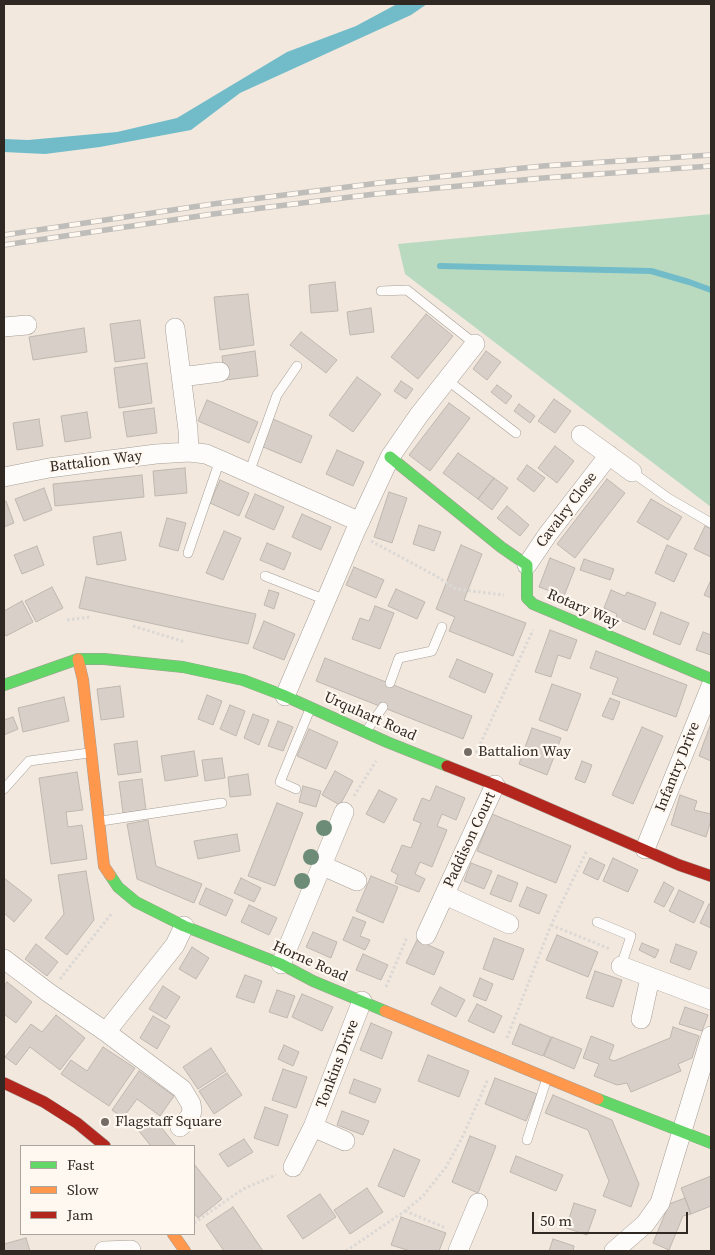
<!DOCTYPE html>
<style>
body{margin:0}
#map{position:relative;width:715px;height:1255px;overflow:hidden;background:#f2e8de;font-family:"Source Serif 4",serif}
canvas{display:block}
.frame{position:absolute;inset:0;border:5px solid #302923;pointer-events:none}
.legend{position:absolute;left:20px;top:1145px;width:175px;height:90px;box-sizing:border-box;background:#fff8f0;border:1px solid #aca59e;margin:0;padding:6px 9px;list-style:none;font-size:15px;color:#302923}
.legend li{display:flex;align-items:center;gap:10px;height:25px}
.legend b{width:25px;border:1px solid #aca59e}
.scale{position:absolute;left:532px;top:1212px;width:156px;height:22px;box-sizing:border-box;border:2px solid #302923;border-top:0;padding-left:6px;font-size:15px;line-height:18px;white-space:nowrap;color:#302923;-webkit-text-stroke:4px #fff8f0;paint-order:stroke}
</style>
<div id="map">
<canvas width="715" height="1255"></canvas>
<div class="frame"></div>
<ul class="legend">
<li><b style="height:6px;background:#63d668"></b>Fast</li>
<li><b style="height:6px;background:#ff974d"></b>Slow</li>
<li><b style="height:6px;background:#b3261e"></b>Jam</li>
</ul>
<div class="scale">50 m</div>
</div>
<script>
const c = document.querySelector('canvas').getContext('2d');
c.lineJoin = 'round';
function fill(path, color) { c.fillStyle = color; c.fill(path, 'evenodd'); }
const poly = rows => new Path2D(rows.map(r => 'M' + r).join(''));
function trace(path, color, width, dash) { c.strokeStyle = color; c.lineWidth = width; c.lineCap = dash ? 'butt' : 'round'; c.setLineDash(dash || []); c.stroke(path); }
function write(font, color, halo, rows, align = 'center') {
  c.font = font + ' "Source Serif 4",serif'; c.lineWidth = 4.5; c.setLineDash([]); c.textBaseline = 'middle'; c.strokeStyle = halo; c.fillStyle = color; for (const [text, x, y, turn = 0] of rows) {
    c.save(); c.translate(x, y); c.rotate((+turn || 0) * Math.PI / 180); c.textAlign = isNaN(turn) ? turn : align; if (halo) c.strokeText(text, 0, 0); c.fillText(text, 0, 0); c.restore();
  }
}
fill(poly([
 [711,214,711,507,405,274,398,244]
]), '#badabf');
fill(poly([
 [397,4,427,4,411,15,240,93,191,130,100,147,45,154,4,152,4,139,28,140,117,132,177,118,287,52,356,26]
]), '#72bcca');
trace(poly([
 [440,266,651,271,689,282,711,290]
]), '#72bcca', 6);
const building = poly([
 [335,282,338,311,311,313,309,285,335,282],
 [248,294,254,345,220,350,214,297,248,294],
 [371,308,374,332,350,335,347,312,371,308],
 [426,314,453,336,418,379,391,357,426,314],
 [140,320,145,358,115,362,110,324,140,320],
 [84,328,87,352,33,360,29,337,84,328],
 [301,332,337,360,326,373,290,345,301,332],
 [255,351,258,376,225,380,222,356,255,351],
 [486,351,501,362,487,380,473,369,486,351],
 [147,363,152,403,119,408,114,368,147,363],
 [357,377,381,394,353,432,329,415,357,377],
 [401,381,413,389,406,399,394,391,401,381],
 [497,385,512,396,506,404,491,392,497,385],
 [554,399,571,411,555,433,538,421,554,399],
 [207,400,258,422,249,443,198,421,207,400],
 [449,403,470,418,430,471,409,455,449,403],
 [519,404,535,416,530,423,514,411,519,404],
 [154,408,157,433,127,437,123,412,154,408],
 [87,412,91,438,65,442,61,416,87,412],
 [39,419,43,446,17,450,13,423,39,419],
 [273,419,312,436,301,463,261,446,273,419],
 [555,446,574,461,557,483,538,468,555,446],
 [337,450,364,462,353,486,326,474,337,450],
 [458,453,494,478,478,499,443,473,458,453],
 [527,465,545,478,534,492,517,479,527,465],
 [185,468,187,493,155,496,153,471,185,468],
 [142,475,144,497,55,506,53,484,142,475],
 [494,478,508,488,492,510,478,499,494,478],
 [607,479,625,493,575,558,557,544,607,479],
 [220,480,249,493,239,516,210,503,220,480],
 [44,488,52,510,24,521,15,499,44,488],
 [389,492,407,498,392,543,374,537,389,492],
 [255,494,284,507,274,530,245,517,255,494],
 [651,499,682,517,668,540,637,522,651,499],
 [4,501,6,501,14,523,4,527,4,501],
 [507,506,529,525,520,536,497,518,507,506],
 [302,514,331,527,321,550,292,537,302,514],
 [167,518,186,523,178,551,159,546,167,518],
 [419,525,441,532,434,551,413,544,419,525],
 [705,526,711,529,711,557,694,549,705,526],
 [224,531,241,538,223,580,206,573,224,531],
 [121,532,126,560,97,565,93,537,121,532],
 [267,543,291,553,284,570,260,560,267,543],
 [461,545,482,554,464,600,526,623,513,656,449,631,455,617,436,609,461,545],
 [667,545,687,554,674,582,655,573,667,545],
 [37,546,44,565,22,574,14,555,37,546],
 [550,558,575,568,564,596,539,587,550,558],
 [584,559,614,569,610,580,580,570,584,559],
 [354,567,384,580,376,598,346,585,354,567],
 [86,577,256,614,248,644,79,608,86,577],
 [711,580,711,598,704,595,711,580],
 [52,587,63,608,36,622,25,601,52,587],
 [396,589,425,602,417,619,388,606,396,589],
 [269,590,279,593,274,609,264,605,269,590],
 [611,590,625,596,627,592,656,603,645,630,616,618,617,614,604,608,611,590],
 [22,601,33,622,6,636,4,632,4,611,22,601],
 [375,606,394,613,380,649,352,639,360,618,369,621,375,606],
 [661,612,689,623,680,645,653,634,661,612],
 [264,621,295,634,284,660,253,648,264,621],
 [550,630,577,640,570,659,558,655,551,677,535,672,550,630],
 [703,632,711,635,711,655,696,650,703,632],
 [596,651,687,685,676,717,612,694,618,678,590,668,596,651],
 [325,658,472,716,463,739,316,681,325,658],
 [457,659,493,674,485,693,449,677,457,659],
 [552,684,581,694,567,731,539,720,552,684],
 [120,686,124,717,101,720,97,689,120,686],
 [207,695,222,701,213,725,198,719,207,695],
 [64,697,69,721,23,732,18,708,64,697],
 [610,698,620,702,613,720,602,716,610,698],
 [230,705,245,711,236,736,220,729,230,705],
 [253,714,269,720,259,745,244,738,253,714],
 [13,717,18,729,4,735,4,720,13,717],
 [278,721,293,727,283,751,268,746,278,721],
 [711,723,711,761,699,756,711,723],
 [642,727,663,736,633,804,612,795,642,727],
 [532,728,561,738,547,775,519,764,532,728],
 [309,729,338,742,326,769,297,756,309,729],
 [137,741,141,772,118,775,114,744,137,741],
 [194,751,198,776,165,781,161,756,194,751],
 [222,758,225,778,205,781,202,760,222,758],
 [582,761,592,765,585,783,575,779,582,761],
 [335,771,353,781,340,805,322,795,335,771],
 [77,772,83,810,66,812,68,827,82,825,87,859,51,864,39,778,77,772],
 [248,774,251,795,230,797,228,777,248,774],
 [142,779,146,810,123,813,119,782,142,779],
 [303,786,321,791,316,807,299,802,303,786],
 [436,786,465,798,456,820,442,814,437,826,447,830,432,867,420,862,415,874,425,879,419,892,395,883,398,875,391,871,402,845,411,848,421,823,413,820,422,798,430,801,436,786],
 [379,790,397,799,384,823,366,814,379,790],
 [680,795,697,801,694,810,711,814,711,820,706,837,671,825,680,795],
 [277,803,303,813,275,886,248,876,277,803],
 [492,814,571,846,556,883,477,851,492,814],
 [148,820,156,866,202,884,194,903,137,879,127,824,148,820],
 [237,834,240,851,198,859,194,841,237,834],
 [590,858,605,865,598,880,583,873,590,858],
 [613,858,638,870,628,892,603,881,613,858],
 [471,863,492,871,484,889,464,881,471,863],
 [86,871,94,920,67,955,45,938,64,914,58,875,86,871],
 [498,875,518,883,511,902,490,894,498,875],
 [371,876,398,887,383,923,356,911,371,876],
 [4,878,32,900,14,922,4,913,4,878],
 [241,878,261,888,254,902,234,893,241,878],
 [664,882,674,888,664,907,654,902,664,882],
 [527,887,547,895,539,914,519,906,527,887],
 [206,888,233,900,226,916,199,904,206,888],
 [679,890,704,902,694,923,669,911,679,890],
 [709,904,711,905,711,928,700,923,709,904],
 [249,905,277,918,269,935,241,922,249,905],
 [353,917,366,922,360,936,370,940,365,950,343,940,353,917],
 [313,932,337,942,331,958,306,947,313,932],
 [557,935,598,952,588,977,546,960,557,935],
 [494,938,524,949,513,980,483,969,494,938],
 [417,940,444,952,434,975,406,963,417,940],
 [642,943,659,950,655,958,639,950,642,943],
 [36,944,58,962,47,976,25,959,36,944],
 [676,944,697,952,690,970,670,962,676,944],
 [192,947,209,958,196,979,179,969,192,947],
 [363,954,388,965,381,980,356,970,363,954],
 [595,971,622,980,613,1007,586,998,595,971],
 [245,975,262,981,254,1003,236,997,245,975],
 [480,978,493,984,486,1001,473,996,480,978],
 [7,982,32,1002,16,1023,4,1014,4,986,7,982],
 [163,986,180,997,166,1019,149,1009,163,986],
 [440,987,465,1000,456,1017,431,1004,440,987],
 [277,990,295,996,287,1018,269,1012,277,990],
 [302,994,333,1007,322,1031,292,1017,302,994],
 [477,1004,502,1016,494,1033,468,1021,477,1004],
 [685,1007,708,1015,702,1031,679,1024,685,1007],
 [56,1015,85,1038,60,1070,30,1047,16,1065,5,1057,31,1024,42,1032,56,1015],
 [153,1016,170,1026,157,1049,140,1038,153,1016],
 [371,1023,392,1032,382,1059,360,1050,371,1023],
 [520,1024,551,1037,543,1056,512,1044,520,1024],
 [673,1027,699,1036,692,1058,678,1064,681,1071,631,1092,627,1083,617,1085,594,1076,599,1064,583,1058,591,1036,614,1045,609,1059,614,1061,670,1038,673,1027],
 [552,1037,582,1049,574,1069,544,1056,552,1037],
 [284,1045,299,1052,293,1066,278,1059,284,1045],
 [103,1047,135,1068,109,1106,61,1074,71,1060,87,1071,103,1047],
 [211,1048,226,1071,198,1089,183,1067,211,1048],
 [428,1055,469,1071,459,1097,418,1081,428,1055],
 [283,1069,307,1077,296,1108,272,1100,283,1069],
 [139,1071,174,1096,160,1116,137,1099,123,1118,112,1110,139,1071],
 [227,1073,242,1095,214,1114,199,1091,227,1073],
 [495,1078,537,1094,526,1121,485,1104,495,1078],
 [354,1079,381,1089,375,1103,349,1093,354,1079],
 [553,1095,612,1120,639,1184,631,1207,603,1196,609,1181,588,1130,545,1113,553,1095],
 [265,1107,288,1115,278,1146,254,1138,265,1107],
 [342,1111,369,1121,363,1135,337,1125,342,1111],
 [154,1118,176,1146,151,1146,138,1130,154,1118],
 [470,1136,496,1146,478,1193,452,1182,470,1136],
 [244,1139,253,1152,228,1167,219,1154,244,1139],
 [394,1149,420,1160,404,1197,378,1186,394,1149],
 [516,1156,563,1175,556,1191,510,1172,516,1156],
 [194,1164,222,1199,198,1218,194,1213,194,1164],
 [711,1176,711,1206,691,1214,681,1188,711,1176],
 [367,1188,383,1212,350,1234,334,1210,367,1188],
 [320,1194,336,1217,303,1239,287,1216,320,1194],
 [685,1198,691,1214,683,1216,669,1250,653,1243,669,1204,685,1198],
 [574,1203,596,1210,587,1235,566,1228,574,1203],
 [233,1207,263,1251,224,1251,206,1225,233,1207],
 [401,1217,446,1233,439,1251,410,1251,391,1245,401,1217],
 [26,1238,30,1251,4,1251,4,1244,26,1238],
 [553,1239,574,1246,573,1251,549,1251,553,1239]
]);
fill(building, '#d7cfc8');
trace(building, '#bfb8b0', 1);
const lane = poly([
 [381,291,407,290,475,344],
 [447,380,516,433],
 [632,472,668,498,711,523],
 [249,473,277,395,297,366],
 [188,553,220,460],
 [265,576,326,600],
 [390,683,399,658,432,651,442,627],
 [367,730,383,707],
 [4,789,29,761,89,753],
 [296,789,280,782,310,709],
 [101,821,222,803],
 [597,922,631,936,621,966],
 [527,1140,546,1081]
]);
const street = poly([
 [4,327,27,325],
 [175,328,188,430,189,452],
 [181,377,220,372],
 [581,435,632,472],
 [4,477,49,468,156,454,189,452,206,454,220,460,360,522],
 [527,565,548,534,609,455],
 [285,696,355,532,390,457,419,415,475,344],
 [645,849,711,686],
 [321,865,357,881],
 [445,895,509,924],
 [426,935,495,785],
 [4,959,49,993,106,1032,182,1089,191,1104,192,1111,190,1117,180,1127],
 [281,964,344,812],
 [621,966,711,1000],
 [641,1019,650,978],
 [106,1032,175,945,184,926],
 [313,1127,345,1141],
 [293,1167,313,1127,362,1001],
 [104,1251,131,1250],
 [458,1251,478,1203],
 [614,1251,645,1224,660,1203,711,1036]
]);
const fast = poly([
 [390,457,501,547,527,565,527,598,533,604,711,679],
 [4,685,78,659,104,659,183,667,243,680,285,696,387,742,447,766],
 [110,875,118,887,136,902,184,926,281,964,313,981,385,1011],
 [598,1099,711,1143]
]);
const slow = poly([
 [78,659,83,680,104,866,110,875],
 [385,1011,598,1099],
 [173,1234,185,1251]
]);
const jam = poly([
 [447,766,495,785,679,865,711,876],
 [4,1083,44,1102,77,1123,105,1146]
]);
trace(lane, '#a59e96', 10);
trace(street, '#a59e96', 20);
trace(fast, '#a59e96', 12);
trace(slow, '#a59e96', 12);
trace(jam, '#a59e96', 12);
trace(poly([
 [371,541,436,576,456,589,504,595],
 [67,620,90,617],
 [133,626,185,642],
 [476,753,533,630],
 [354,796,376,761],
 [551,925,610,949],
 [60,979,112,913],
 [386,987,407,937],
 [507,1038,551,925,587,850],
 [405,1211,446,1228],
 [194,1223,243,1189,276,1175],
 [346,1251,405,1211,423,1196,446,1167,462,1138,488,1079]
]), '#dbd8d5', 3, [2.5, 2.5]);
trace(lane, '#fdfcfa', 9);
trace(street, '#fdfcfa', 19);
trace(fast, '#63d668', 11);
trace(slow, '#ff974d', 11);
trace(jam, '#b3261e', 11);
const rail = poly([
 [4,235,213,204,379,183,543,166,711,155],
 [4,245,213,214,375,194,543,178,711,166]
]);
trace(rail, '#bfbdba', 5.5);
trace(rail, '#fff8f0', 4, [11]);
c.fillStyle = '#6d8c77';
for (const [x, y] of [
 [324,828],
 [311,857],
 [302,881]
]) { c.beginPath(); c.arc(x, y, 8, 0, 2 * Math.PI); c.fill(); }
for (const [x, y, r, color] of [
 [468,752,5,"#746c64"],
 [105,1122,5,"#746c64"]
]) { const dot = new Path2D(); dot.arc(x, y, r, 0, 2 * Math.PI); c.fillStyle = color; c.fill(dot); trace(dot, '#fff8f0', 2); }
write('15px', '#302923', '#fff8f0', [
 ["Battalion Way",96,462,-7],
 ["Cavalry Close",567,510,-53],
 ["Rotary Way",583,609,23],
 ["Urquhart Road",370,717,24],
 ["Infantry Drive",678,767,-68],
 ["Paddison Court",470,840,-65],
 ["Horne Road",310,962,24],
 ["Tonkins Drive",338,1064,-69]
]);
write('15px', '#302923', '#fff8f0', [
 ["Battalion Way",478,752],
 ["Flagstaff Square",115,1122]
], 'left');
</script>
